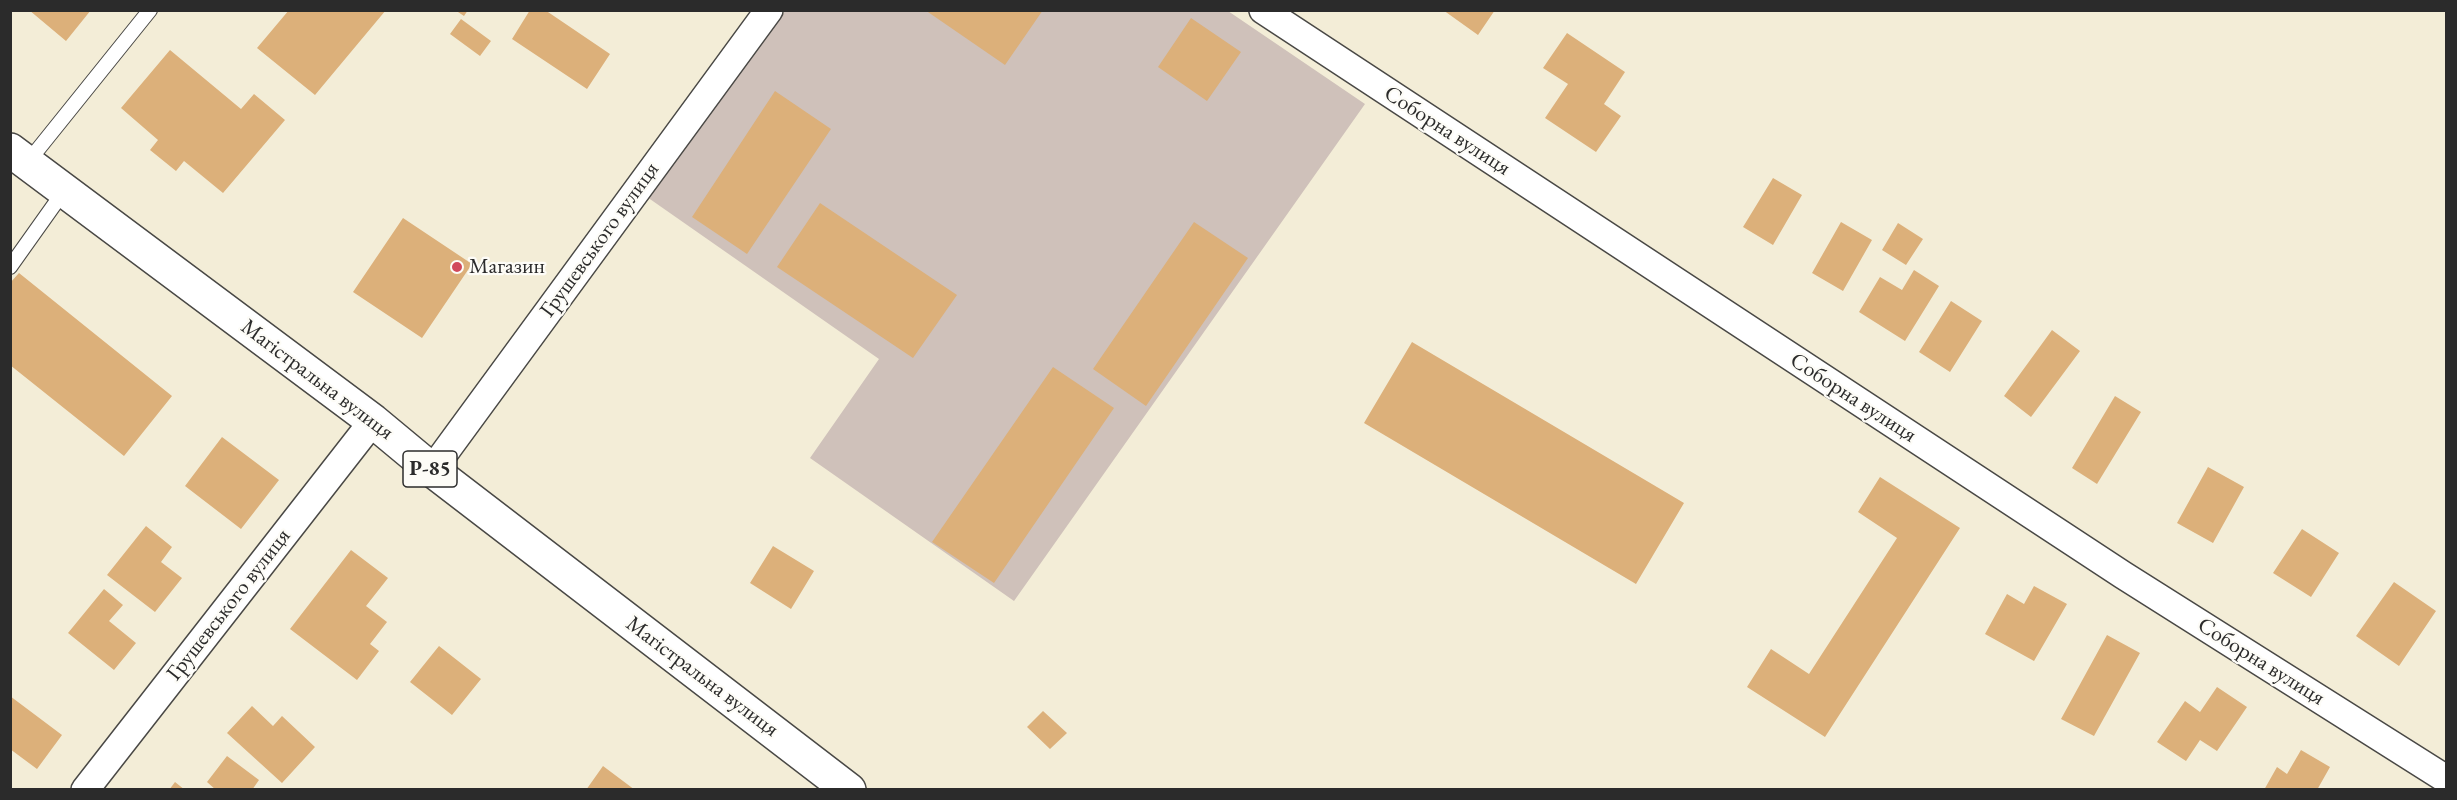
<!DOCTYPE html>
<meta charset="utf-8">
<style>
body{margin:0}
#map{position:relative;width:2457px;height:800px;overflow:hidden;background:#f3edd7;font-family:"EB Garamond",serif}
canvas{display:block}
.frame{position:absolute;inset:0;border:12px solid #2b2b2b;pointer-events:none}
</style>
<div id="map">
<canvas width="2457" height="800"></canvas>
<div class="frame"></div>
</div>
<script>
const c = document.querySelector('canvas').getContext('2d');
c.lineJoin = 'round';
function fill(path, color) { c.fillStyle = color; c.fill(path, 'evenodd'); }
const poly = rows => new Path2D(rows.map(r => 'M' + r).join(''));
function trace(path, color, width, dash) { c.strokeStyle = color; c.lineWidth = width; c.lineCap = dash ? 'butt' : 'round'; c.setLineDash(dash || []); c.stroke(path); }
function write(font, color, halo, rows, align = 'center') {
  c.font = font + ' "EB Garamond",serif'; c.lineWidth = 4.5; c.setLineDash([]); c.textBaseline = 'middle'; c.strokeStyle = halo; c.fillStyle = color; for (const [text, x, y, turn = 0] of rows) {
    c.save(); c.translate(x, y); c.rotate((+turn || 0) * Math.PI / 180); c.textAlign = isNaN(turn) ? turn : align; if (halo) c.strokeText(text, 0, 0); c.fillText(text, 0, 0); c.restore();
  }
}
fill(poly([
 [785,11,1228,11,1365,104,1014,601,810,458,879,359,647,197]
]), '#cfc1ba');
fill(poly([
 [29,10,91,10,66,41],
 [289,10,386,10,315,95,257,48],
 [455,10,468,10,464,16],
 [530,10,545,10,610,54,587,89,512,39],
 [925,10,1043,10,1005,65],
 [1443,10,1495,10,1478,35],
 [1191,18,1241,52,1207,101,1158,67],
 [461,19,491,41,480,56,450,34],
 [1567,33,1625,72,1604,104,1621,116,1596,152,1545,118,1568,84,1543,68],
 [170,50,241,109,254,94,285,120,223,193,184,161,176,171,150,150,158,140,121,108],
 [775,91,831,129,747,254,692,217],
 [1773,178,1802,195,1773,245,1743,227],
 [820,203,957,295,913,358,777,267],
 [403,218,472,264,422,338,353,292],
 [1194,222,1248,258,1146,406,1093,369],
 [1841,222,1872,240,1843,291,1812,273],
 [1898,223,1923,239,1906,265,1882,250],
 [1914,270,1939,286,1905,341,1859,312,1880,277,1902,290],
 [19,273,172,396,124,456,10,365,10,283],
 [1951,301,1982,321,1950,372,1919,352],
 [2052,330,2080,351,2031,417,2004,396],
 [1412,342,1684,503,1636,584,1364,423],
 [1053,367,1114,408,994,583,932,542],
 [2115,396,2141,412,2097,484,2072,468],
 [222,437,279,480,241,529,185,486],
 [2208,467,2244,487,2213,543,2177,523],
 [1880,477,1960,528,1825,737,1747,687,1771,649,1809,674,1897,538,1858,512],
 [146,526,172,547,161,562,182,578,155,612,107,575],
 [2302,529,2339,553,2311,597,2273,573],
 [773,546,814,571,791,609,750,583],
 [351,550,388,578,366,606,387,622,370,644,379,651,357,680,290,629],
 [2394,582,2436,611,2399,666,2356,636],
 [2034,586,2067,604,2034,661,1985,634,2007,594,2024,604],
 [104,589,123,605,109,621,136,643,114,670,68,633],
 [2107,635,2140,653,2094,736,2061,719],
 [439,646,481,679,452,715,410,682],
 [2217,687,2247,707,2217,751,2200,740,2186,761,2157,742,2185,701,2200,712],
 [10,696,62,735,37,769,10,749],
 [252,706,273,726,282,716,315,747,282,783,227,733],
 [1043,711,1067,733,1050,749,1027,727],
 [2301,750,2330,767,2317,790,2264,790,2277,767,2287,774],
 [227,756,259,780,252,790,216,790,207,782],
 [603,766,635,790,586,790],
 [175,782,185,790,169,790]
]), '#dcb07a');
const service = poly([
 [27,163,150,10],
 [10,267,64,191]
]);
const minor = poly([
 [1263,10,2123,575,2446,779],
 [432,470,769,10],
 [85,790,373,421]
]);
const primary = poly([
 [10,150,373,421,432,470,849,790]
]);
trace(service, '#494845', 16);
trace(minor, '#494845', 30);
trace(primary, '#494845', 36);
trace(service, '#fff', 14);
trace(minor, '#fff', 27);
trace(primary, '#fff', 33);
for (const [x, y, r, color] of [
 [457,267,6,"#d1495b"]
]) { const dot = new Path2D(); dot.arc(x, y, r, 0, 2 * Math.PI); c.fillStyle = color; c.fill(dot); trace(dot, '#fdfcf7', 2); }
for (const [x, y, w] of [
 [430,469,54]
]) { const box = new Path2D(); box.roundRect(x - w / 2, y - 18, w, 36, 4.5); c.fillStyle = '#fdfcf7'; c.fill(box); trace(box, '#2b2b2b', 1.5); }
write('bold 21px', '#2b2b2b', null, [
 ["Р-85",430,469]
]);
write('22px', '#2b2b2b', '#fdfcf7', [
 ["Соборна вулиця",1447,131,33],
 ["Грушевського вулиця",600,240,-54],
 ["Магістральна вулиця",317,380,37],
 ["Соборна вулиця",1853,398,33],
 ["Грушевського вулиця",229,605,-52],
 ["Соборна вулиця",2261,662,32],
 ["Магістральна вулиця",702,677,37]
]);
write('22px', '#2b2b2b', '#fdfcf7', [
 ["Магазин",469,267]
], 'left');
</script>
